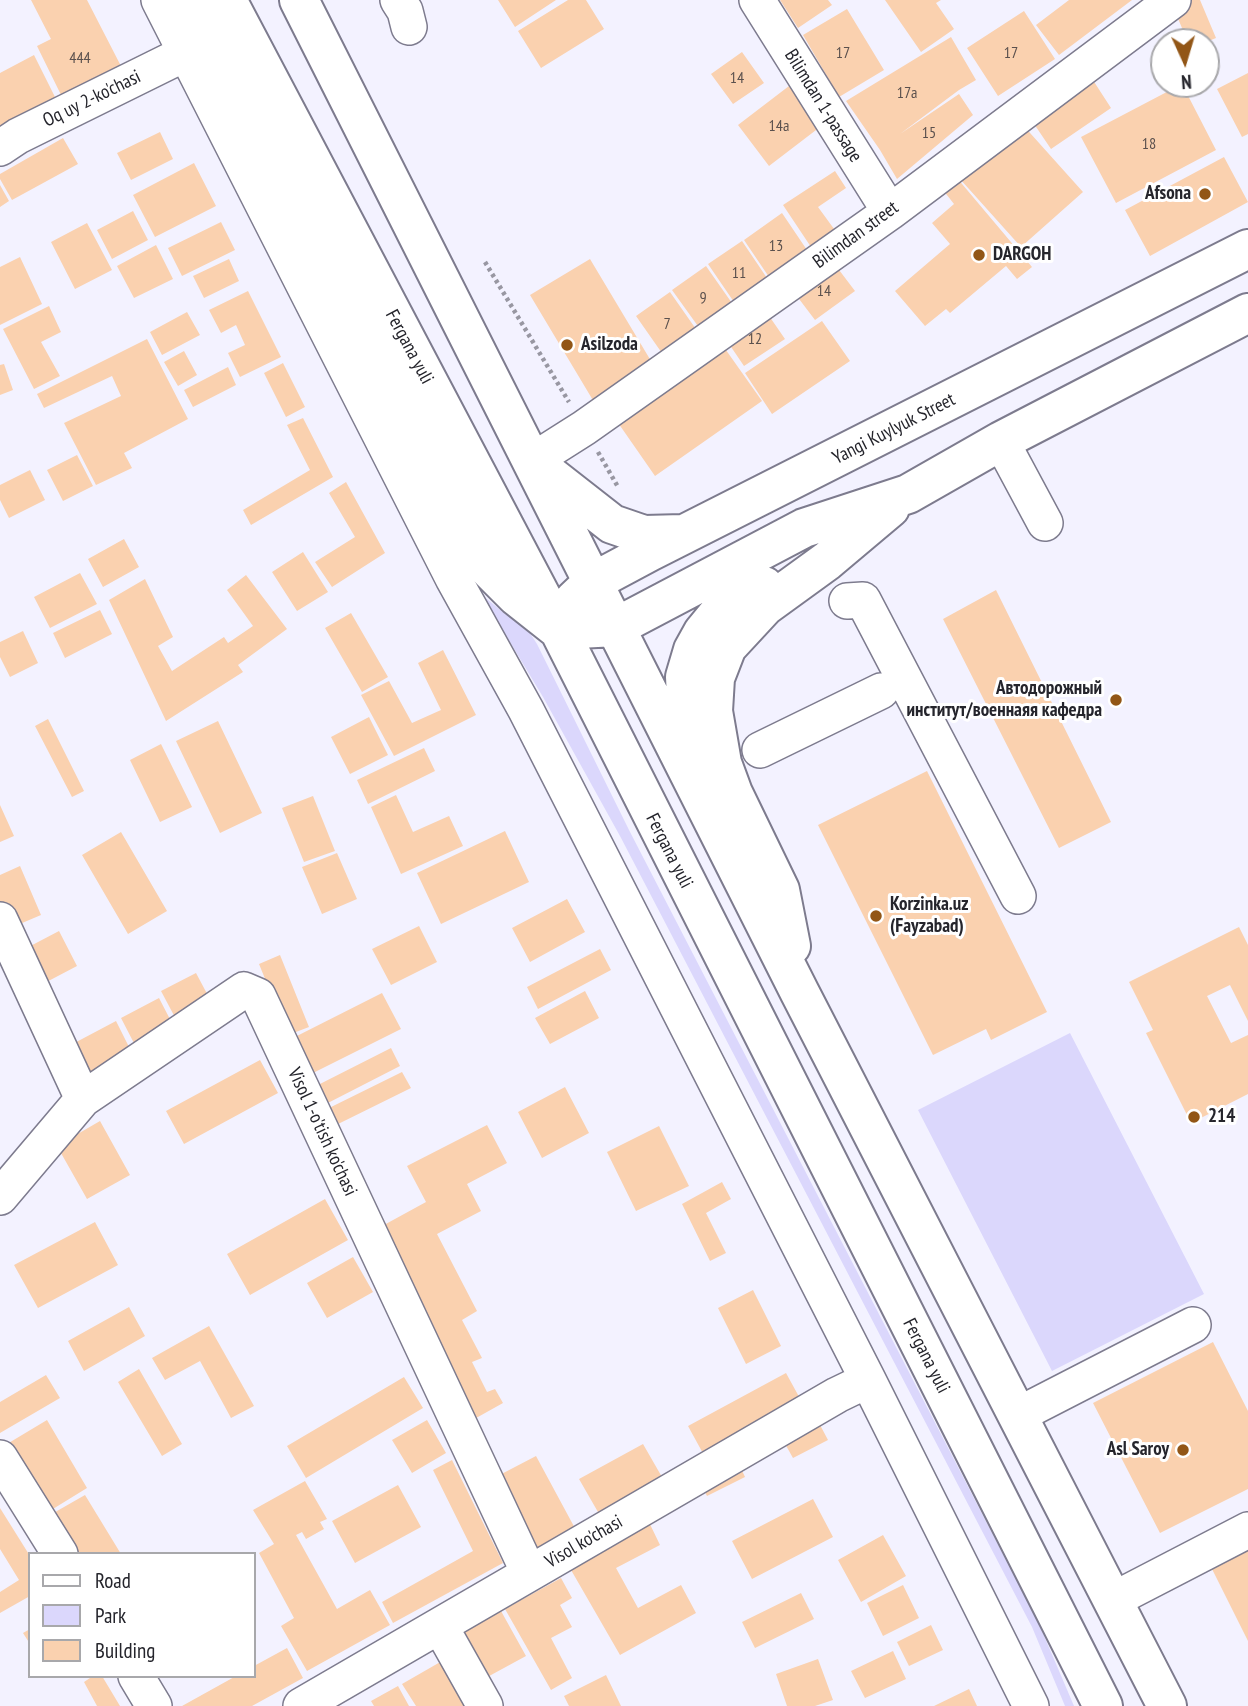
<!DOCTYPE html>
<meta charset="utf-8">
<style>
body{margin:0}
#map{position:relative;width:1248px;height:1706px;overflow:hidden;background:#f3f2ff;font-family:"PT Sans Narrow",sans-serif}
canvas{display:block}
.legend{position:absolute;left:28px;top:1552px;width:228px;height:126px;box-sizing:border-box;background:#fff;border:2px solid #a8a8ab;margin:0;padding:9px 12px;list-style:none;font-size:21px;color:#25252c}
.legend li{display:flex;align-items:center;gap:14px;height:35px}
.legend b{width:35px;border:2px solid #a8a8ab}
.north{position:absolute;left:1150px;top:28px;width:70px;height:70px;box-sizing:border-box;background:#fff;border:2px solid #a8a8ab;border-radius:50%;rotate:176deg;font-size:19px;font-weight:700;line-height:28px;text-align:center;color:#25252c}
.north::after{content:'';display:block;margin:auto;width:24px;height:32px;background:#925616;clip-path:polygon(50% 0,100% 100%,50% 72%,0 100%)}
</style>
<div id="map">
<canvas width="1248" height="1706"></canvas>
<ul class="legend">
<li><b style="height:9px;background:#fff"></b>Road</li>
<li><b style="height:19px;background:#dbd7fc"></b>Park</li>
<li><b style="height:19px;background:#fad1af"></b>Building</li>
</ul>
<div class="north">N</div>
</div>
<script>
const c = document.querySelector('canvas').getContext('2d');
c.lineJoin = 'round';
function fill(path, color) { c.fillStyle = color; c.fill(path, 'evenodd'); }
const poly = rows => new Path2D(rows.map(r => 'M' + r).join(''));
function trace(path, color, width, dash) { c.strokeStyle = color; c.lineWidth = width; c.lineCap = dash ? 'butt' : 'round'; c.setLineDash(dash || []); c.stroke(path); }
function write(font, color, halo, rows, align = 'center') {
  c.font = font + ' "PT Sans Narrow",sans-serif'; c.lineWidth = 6; c.setLineDash([]); c.textBaseline = 'middle'; c.strokeStyle = halo; c.fillStyle = color; for (const [text, x, y, turn = 0] of rows) {
    c.save(); c.translate(x, y); c.rotate((+turn || 0) * Math.PI / 180); c.textAlign = isNaN(turn) ? turn : align; if (halo) c.strokeText(text, 0, 0); c.fillText(text, 0, 0); c.restore();
  }
}
fill(poly([
 [481,594,505,614,526,627,537,644,629,830,1039,1624,1074,1706,1065,1706,1032,1627,620,836,543,697],
 [1070,1033,1204,1294,1052,1371,918,1110]
]), '#dbd7fc');
fill(poly([
 [31,0,87,0,123,70,63,99,37,46,51,39],
 [498,0,556,0,515,27],
 [568,0,586,0,604,29,541,68,518,31],
 [780,0,828,0,832,5,798,28],
 [885,0,941,0,936,3,954,29,921,52],
 [1069,0,1132,0,1059,55,1036,25],
 [1189,0,1200,0,1216,38,1206,42,1188,42,1173,7],
 [847,9,884,70,839,97,803,35],
 [1024,11,1055,59,998,96,967,48],
 [951,37,976,80,959,90,900,134,959,94,973,115,897,179,880,150,846,101],
 [742,52,764,83,733,104,711,74],
 [34,55,56,99,0,128,0,73],
 [1248,73,1248,134,1242,137,1217,89],
 [1089,74,1111,108,1051,149,1028,115],
 [1182,84,1216,150,1116,203,1081,137],
 [789,86,820,127,769,166,738,125],
 [1022,124,1083,192,1021,247,960,179],
 [160,132,173,159,131,180,117,153],
 [63,138,78,164,12,200,0,179,0,174],
 [1224,157,1248,202,1150,256,1125,210],
 [194,163,216,206,155,237,133,195],
 [835,171,846,188,818,207,837,233,813,250,783,205],
 [957,178,1032,267,1017,279,1006,266,950,313,946,309,925,326,895,291,950,244,932,223,954,204,943,190],
 [0,185,9,201,0,207],
 [133,211,148,240,112,259,97,230],
 [782,213,809,253,771,280,744,240],
 [221,222,235,250,182,276,168,248],
 [87,223,112,270,75,289,51,242],
 [742,241,769,281,736,305,708,264],
 [156,245,173,279,134,298,117,266],
 [20,257,42,304,0,325,0,267],
 [229,259,239,281,204,298,193,276],
 [590,259,654,366,594,402,530,295],
 [833,262,855,291,815,320,793,291],
 [706,266,734,306,700,329,672,290],
 [248,291,281,357,240,377,228,353,245,345,236,325,221,333,209,310],
 [670,292,698,332,664,356,636,316],
 [49,306,61,332,41,342,60,376,34,389,3,329],
 [765,310,785,339,744,366,725,338],
 [187,312,200,335,162,355,150,332],
 [822,321,850,361,772,414,745,373],
 [147,339,188,419,124,453,132,468,96,485,64,423,121,396,112,376,44,408,37,394],
 [721,343,762,401,655,476,614,417],
 [184,351,197,375,178,386,164,362],
 [283,363,305,407,286,417,264,373],
 [4,364,13,390,0,395,0,365],
 [228,367,236,385,193,407,184,390],
 [303,418,333,477,251,525,243,510,310,470,287,425],
 [77,455,93,486,63,501,47,470],
 [30,470,45,500,9,518,0,500,0,485],
 [346,482,385,553,332,587,315,562,355,537,329,493],
 [124,539,139,567,103,587,88,559],
 [303,552,328,592,297,611,272,572],
 [80,573,97,604,50,628,34,597],
 [246,575,287,629,238,665,243,672,166,721,109,600,145,579,173,637,158,646,172,671,224,637,228,643,253,626,227,590],
 [996,590,1111,822,1059,848,943,619],
 [100,610,112,634,65,658,53,633],
 [351,613,388,677,362,692,325,628],
 [23,631,38,663,10,677,0,657,0,642],
 [443,650,476,715,394,756,361,695,389,681,412,723,441,710,418,663],
 [369,717,388,755,350,774,331,737],
 [48,719,84,791,72,797,35,726],
 [218,721,262,813,220,833,176,741],
 [161,744,192,807,160,822,130,760],
 [424,748,435,771,368,804,357,780],
 [927,771,1047,1012,991,1040,986,1029,933,1055,818,825],
 [396,795,413,832,449,816,463,846,401,874,371,807],
 [313,796,335,851,304,862,282,808],
 [0,805,14,836,0,842],
 [505,831,529,882,441,924,417,873],
 [121,832,167,911,128,934,82,855],
 [337,853,357,899,322,914,302,867],
 [20,866,41,915,8,929,0,911,0,875],
 [567,899,585,932,530,962,512,928],
 [419,926,437,962,391,985,372,949],
 [1239,927,1248,945,1248,1021,1230,985,1207,996,1231,1043,1248,1035,1248,1094,1191,1123,1146,1033,1153,1030,1129,982],
 [59,931,77,966,37,987,19,952],
 [600,949,611,970,538,1009,527,987],
 [280,955,309,1027,288,1035,259,964],
 [196,973,213,1005,178,1023,161,991],
 [585,991,599,1018,550,1044,535,1018],
 [382,993,401,1029,303,1078,285,1042],
 [159,998,174,1027,136,1047,121,1018],
 [116,1021,132,1053,82,1080,65,1048],
 [391,1048,400,1066,322,1106,312,1088],
 [260,1060,278,1093,184,1144,166,1111],
 [402,1072,411,1088,332,1127,323,1111],
 [565,1087,589,1133,542,1158,518,1112],
 [100,1121,130,1175,87,1199,57,1146],
 [487,1125,507,1163,467,1184,481,1211,437,1234,477,1311,462,1320,482,1358,472,1362,487,1392,495,1389,503,1403,469,1422,373,1231,426,1202,407,1166],
 [659,1126,689,1186,636,1211,607,1152],
 [722,1182,731,1199,706,1213,726,1253,710,1261,682,1204],
 [325,1199,348,1240,250,1295,227,1254],
 [95,1222,118,1265,38,1308,14,1265],
 [353,1257,373,1292,327,1318,307,1283],
 [753,1290,781,1346,746,1364,718,1308],
 [129,1307,145,1336,84,1371,68,1341],
 [209,1326,254,1406,231,1418,200,1361,165,1380,152,1358],
 [1213,1342,1248,1411,1248,1489,1160,1533,1093,1403],
 [139,1369,182,1444,162,1456,118,1382],
 [786,1373,803,1404,705,1457,688,1426],
 [46,1375,60,1398,0,1433,0,1402],
 [404,1377,423,1408,306,1478,287,1446],
 [47,1420,87,1488,48,1512,7,1444],
 [427,1420,446,1453,412,1473,392,1440],
 [819,1423,828,1440,793,1458,784,1442],
 [643,1444,666,1484,602,1519,579,1479],
 [536,1456,577,1532,531,1557,490,1480],
 [452,1460,503,1563,393,1623,382,1602,473,1551,433,1470],
 [738,1462,745,1477,707,1496,700,1482],
 [305,1481,327,1519,320,1522,324,1529,306,1539,302,1532,296,1535,337,1609,370,1590,390,1625,307,1671,281,1626,294,1618,259,1553,274,1544,253,1510],
 [398,1485,421,1527,355,1563,332,1521],
 [85,1495,121,1554,73,1554,50,1515],
 [813,1499,833,1537,752,1579,732,1541],
 [0,1508,30,1556,30,1596,0,1613,0,1592,19,1580,0,1549],
 [646,1516,660,1545,616,1568,638,1608,681,1585,696,1613,620,1655,567,1563],
 [883,1535,906,1576,861,1602,838,1560],
 [1248,1546,1248,1641,1210,1565],
 [561,1578,572,1598,560,1605,572,1627,551,1638,572,1678,551,1690,505,1609],
 [903,1585,919,1618,883,1636,867,1603],
 [801,1593,814,1619,755,1648,742,1622],
 [501,1611,526,1656,480,1681,456,1636],
 [931,1625,943,1650,909,1666,897,1642],
 [30,1629,30,1644,23,1633],
 [287,1648,303,1678,252,1706,182,1706,236,1676,254,1676,254,1666],
 [893,1651,906,1679,865,1698,851,1671],
 [818,1659,833,1700,815,1706,787,1706,776,1674],
 [442,1661,466,1706,416,1706,402,1684],
 [606,1675,621,1706,569,1706,564,1696],
 [93,1676,102,1676,120,1706,97,1706,84,1682],
 [398,1686,409,1706,374,1706,371,1701],
 [969,1689,977,1706,934,1706]
]), '#fad1af');
const minor = poly([
 [159,0,453,578,526,710,868,1380,1031,1706],
 [398,0,405,11,409,27],
 [757,0,890,212],
 [0,148,18,136,186,53],
 [1001,441,1045,523],
 [532,461,584,428,890,212,1173,0],
 [847,601,863,600,1018,896],
 [760,750,881,691],
 [0,920,83,1099],
 [0,1197,83,1099,244,990,258,996,529,1573],
 [1018,1415,1193,1325],
 [0,1458,60,1554],
 [1113,1600,1248,1530],
 [440,1626,485,1706],
 [136,1676,154,1706],
 [301,1706,837,1395,868,1380]
]);
const major = poly([
 [192,0,481,561,516,596,559,630,616,627,804,528,908,494,1001,441,1248,313],
 [227,0,559,630,1103,1706],
 [299,0,800,993,1167,1706],
 [543,470,612,524,644,535,683,534],
 [574,600,593,582,651,551,1248,249],
 [701,744,688,712,686,695,685,677,693,650,703,632,717,615,764,586],
 [791,946,780,890,733,793,722,763,713,711,715,678,727,647,765,606,827,561,890,508]
]);
trace(minor, '#7d7b8e', 38);
trace(major, '#7d7b8e', 42);
trace(poly([
 [485,262,569,402],
 [598,452,618,487]
]), '#9897a2', 4.5, [3.5, 3.5]);
trace(minor, '#fff', 35);
trace(major, '#fff', 38);
for (const [x, y, r, color] of [
 [1205,194,7,"#925616"],
 [979,255,7,"#925616"],
 [567,345,7,"#925616"],
 [1116,700,7,"#925616"],
 [876,916,7,"#925616"],
 [1194,1117,7,"#925616"],
 [1183,1450,7,"#925616"]
]) { const dot = new Path2D(); dot.arc(x, y, r, 0, 2 * Math.PI); c.fillStyle = color; c.fill(dot); trace(dot, '#fff', 2.5); }
write('16px', '#5a504d', null, [
 ["17",843,53],
 ["17",1011,53],
 ["444",80,58],
 ["14",737,78],
 ["17a",907,93],
 ["14a",779,126],
 ["15",929,133],
 ["18",1149,144],
 ["13",776,246],
 ["11",739,273],
 ["14",824,291],
 ["9",703,298],
 ["7",667,324],
 ["12",755,339]
]);
write('19px', '#25252c', '#fff', [
 ["Oq uy 2-ko'chasi",92,99,-26],
 ["Bilimdan 1-passage",823,106,58],
 ["Bilimdan street",856,235,-36],
 ["Fergana yuli",409,347,62],
 ["Yangi Kuylyuk Street",894,429,-27],
 ["Fergana yuli",669,851,63],
 ["Visol 1-o'tish ko'chasi",322,1132,65],
 ["Fergana yuli",926,1356,63],
 ["Visol ko'chasi",584,1542,-30]
]);
write('bold 19px', '#25252c', '#fff', [
 ["Afsona",1191,194,"right"],
 ["DARGOH",993,255],
 ["Asilzoda",581,345],
 ["Автодорожный",1102,689,"right"],
 ["институт/военнаяя кафедра",1102,711,"right"],
 ["Korzinka.uz",890,905],
 ["(Fayzabad)",890,927],
 ["214",1208,1117],
 ["Asl Saroy",1169,1450,"right"]
], 'left');
</script>
